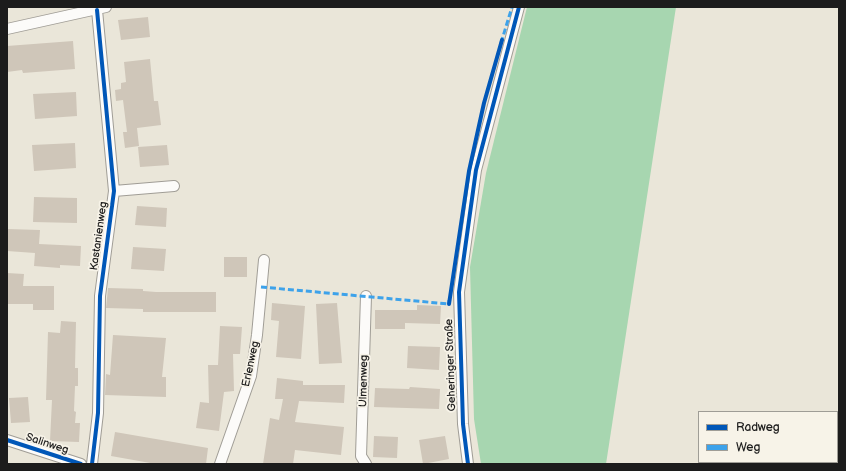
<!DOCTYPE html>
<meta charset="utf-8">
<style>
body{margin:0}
#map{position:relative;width:846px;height:471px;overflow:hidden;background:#eae6d9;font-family:"Balsamiq Sans",sans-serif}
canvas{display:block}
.frame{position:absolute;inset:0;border:8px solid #1c1c1c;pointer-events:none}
.legend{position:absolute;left:698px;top:411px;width:140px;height:52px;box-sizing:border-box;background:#f7f3e8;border:1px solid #9f9d96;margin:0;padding:5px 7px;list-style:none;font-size:12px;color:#1c1c1c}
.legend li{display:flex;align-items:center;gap:8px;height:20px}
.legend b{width:20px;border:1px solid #9f9d96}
</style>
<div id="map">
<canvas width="846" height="471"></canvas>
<div class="frame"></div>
<ul class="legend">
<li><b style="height:5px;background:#0057b8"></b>Radweg</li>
<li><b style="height:5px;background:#3da2ea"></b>Weg</li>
</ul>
</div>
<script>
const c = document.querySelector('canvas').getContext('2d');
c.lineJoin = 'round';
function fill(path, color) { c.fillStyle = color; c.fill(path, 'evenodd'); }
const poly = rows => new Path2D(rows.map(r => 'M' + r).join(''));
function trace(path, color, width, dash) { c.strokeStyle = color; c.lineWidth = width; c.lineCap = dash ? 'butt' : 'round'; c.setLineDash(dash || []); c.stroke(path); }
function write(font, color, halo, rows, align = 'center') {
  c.font = font + ' "Balsamiq Sans",sans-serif'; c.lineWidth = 3.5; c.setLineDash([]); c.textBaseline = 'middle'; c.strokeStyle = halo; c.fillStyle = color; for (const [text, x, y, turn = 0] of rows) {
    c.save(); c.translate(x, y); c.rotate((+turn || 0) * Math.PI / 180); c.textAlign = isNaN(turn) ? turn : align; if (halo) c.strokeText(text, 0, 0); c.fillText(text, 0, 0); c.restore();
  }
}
fill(poly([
 [527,7,676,7,606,464,481,464,474,419,470,267,486,173]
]), '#a7d6b0');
fill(poly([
 [148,17,150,37,121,40,118,20],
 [73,41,75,69,23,73,22,70,7,72,7,46],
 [150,59,154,101,158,101,161,125,137,128,139,146,125,148,123,132,127,132,123,100,116,101,115,90,121,89,121,83,126,82,124,62],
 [76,92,77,116,35,119,33,94],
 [75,143,76,168,34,171,32,145],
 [167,145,169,165,140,167,138,147],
 [34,197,77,198,77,223,33,222],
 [137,206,167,208,166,227,135,225],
 [7,229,40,230,39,244,81,246,80,266,60,265,60,268,34,266,35,253,7,251],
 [133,247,166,249,164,271,131,269],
 [224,257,247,257,247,277,224,277],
 [7,273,24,274,23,286,54,286,54,310,33,310,33,304,7,304],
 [108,288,143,289,143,291,156,292,216,292,216,312,143,312,143,309,106,308],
 [272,303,305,306,301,359,276,357,279,321,271,320],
 [337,303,342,363,319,364,316,304],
 [417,305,441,306,440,324,405,323,405,329,375,329,375,310,417,310],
 [61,321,76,322,75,368,78,368,78,386,75,386,74,411,76,412,75,423,80,423,79,442,50,441,52,400,46,400,48,332,60,333],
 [220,326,242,327,240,354,233,354,234,391,224,392,219,431,196,428,200,402,209,403,208,365,218,365],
 [113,335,166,338,162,377,166,377,166,397,105,395,106,374,110,375],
 [408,346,440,347,439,370,407,368],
 [277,378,303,381,303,385,345,385,344,403,299,401,295,422,344,427,341,455,295,450,293,464,263,464,270,418,279,420,283,399,275,399],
 [410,387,440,389,439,409,374,407,375,388,409,389],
 [28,397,30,422,11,423,9,398],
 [115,432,208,448,206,464,156,464,111,456],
 [374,436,398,437,397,458,373,457],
 [445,436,449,459,423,464,419,440]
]), '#cfc6b9');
const street = poly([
 [7,29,106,7],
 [114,191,174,186],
 [366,296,361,456,366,464],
 [7,440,81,464],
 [92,464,98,413,100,296,114,191,97,10],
 [220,464,251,376,257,335,264,260],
 [468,464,463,424,459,292,476,170,519,7]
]);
trace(street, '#a09d96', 12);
trace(street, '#fcfbf9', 10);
trace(poly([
 [501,43,512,7],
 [261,287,449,304,449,300]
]), '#3da2ea', 3, [6, 3]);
trace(poly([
 [449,304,469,171,484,103,502,40],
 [7,440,81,464],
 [92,464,98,413,100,296,114,191,97,10],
 [468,464,463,424,459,292,476,170,519,7]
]), '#0057b8', 4);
write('11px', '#1c1c1c', '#f7f3e8', [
 ["Kastanienweg",99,236,-82],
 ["Erlenweg",251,364,-78],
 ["Geheringer Straße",451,365,-92],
 ["Ulmenweg",364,381,-89],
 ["Salinweg",47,444,18]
]);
</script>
